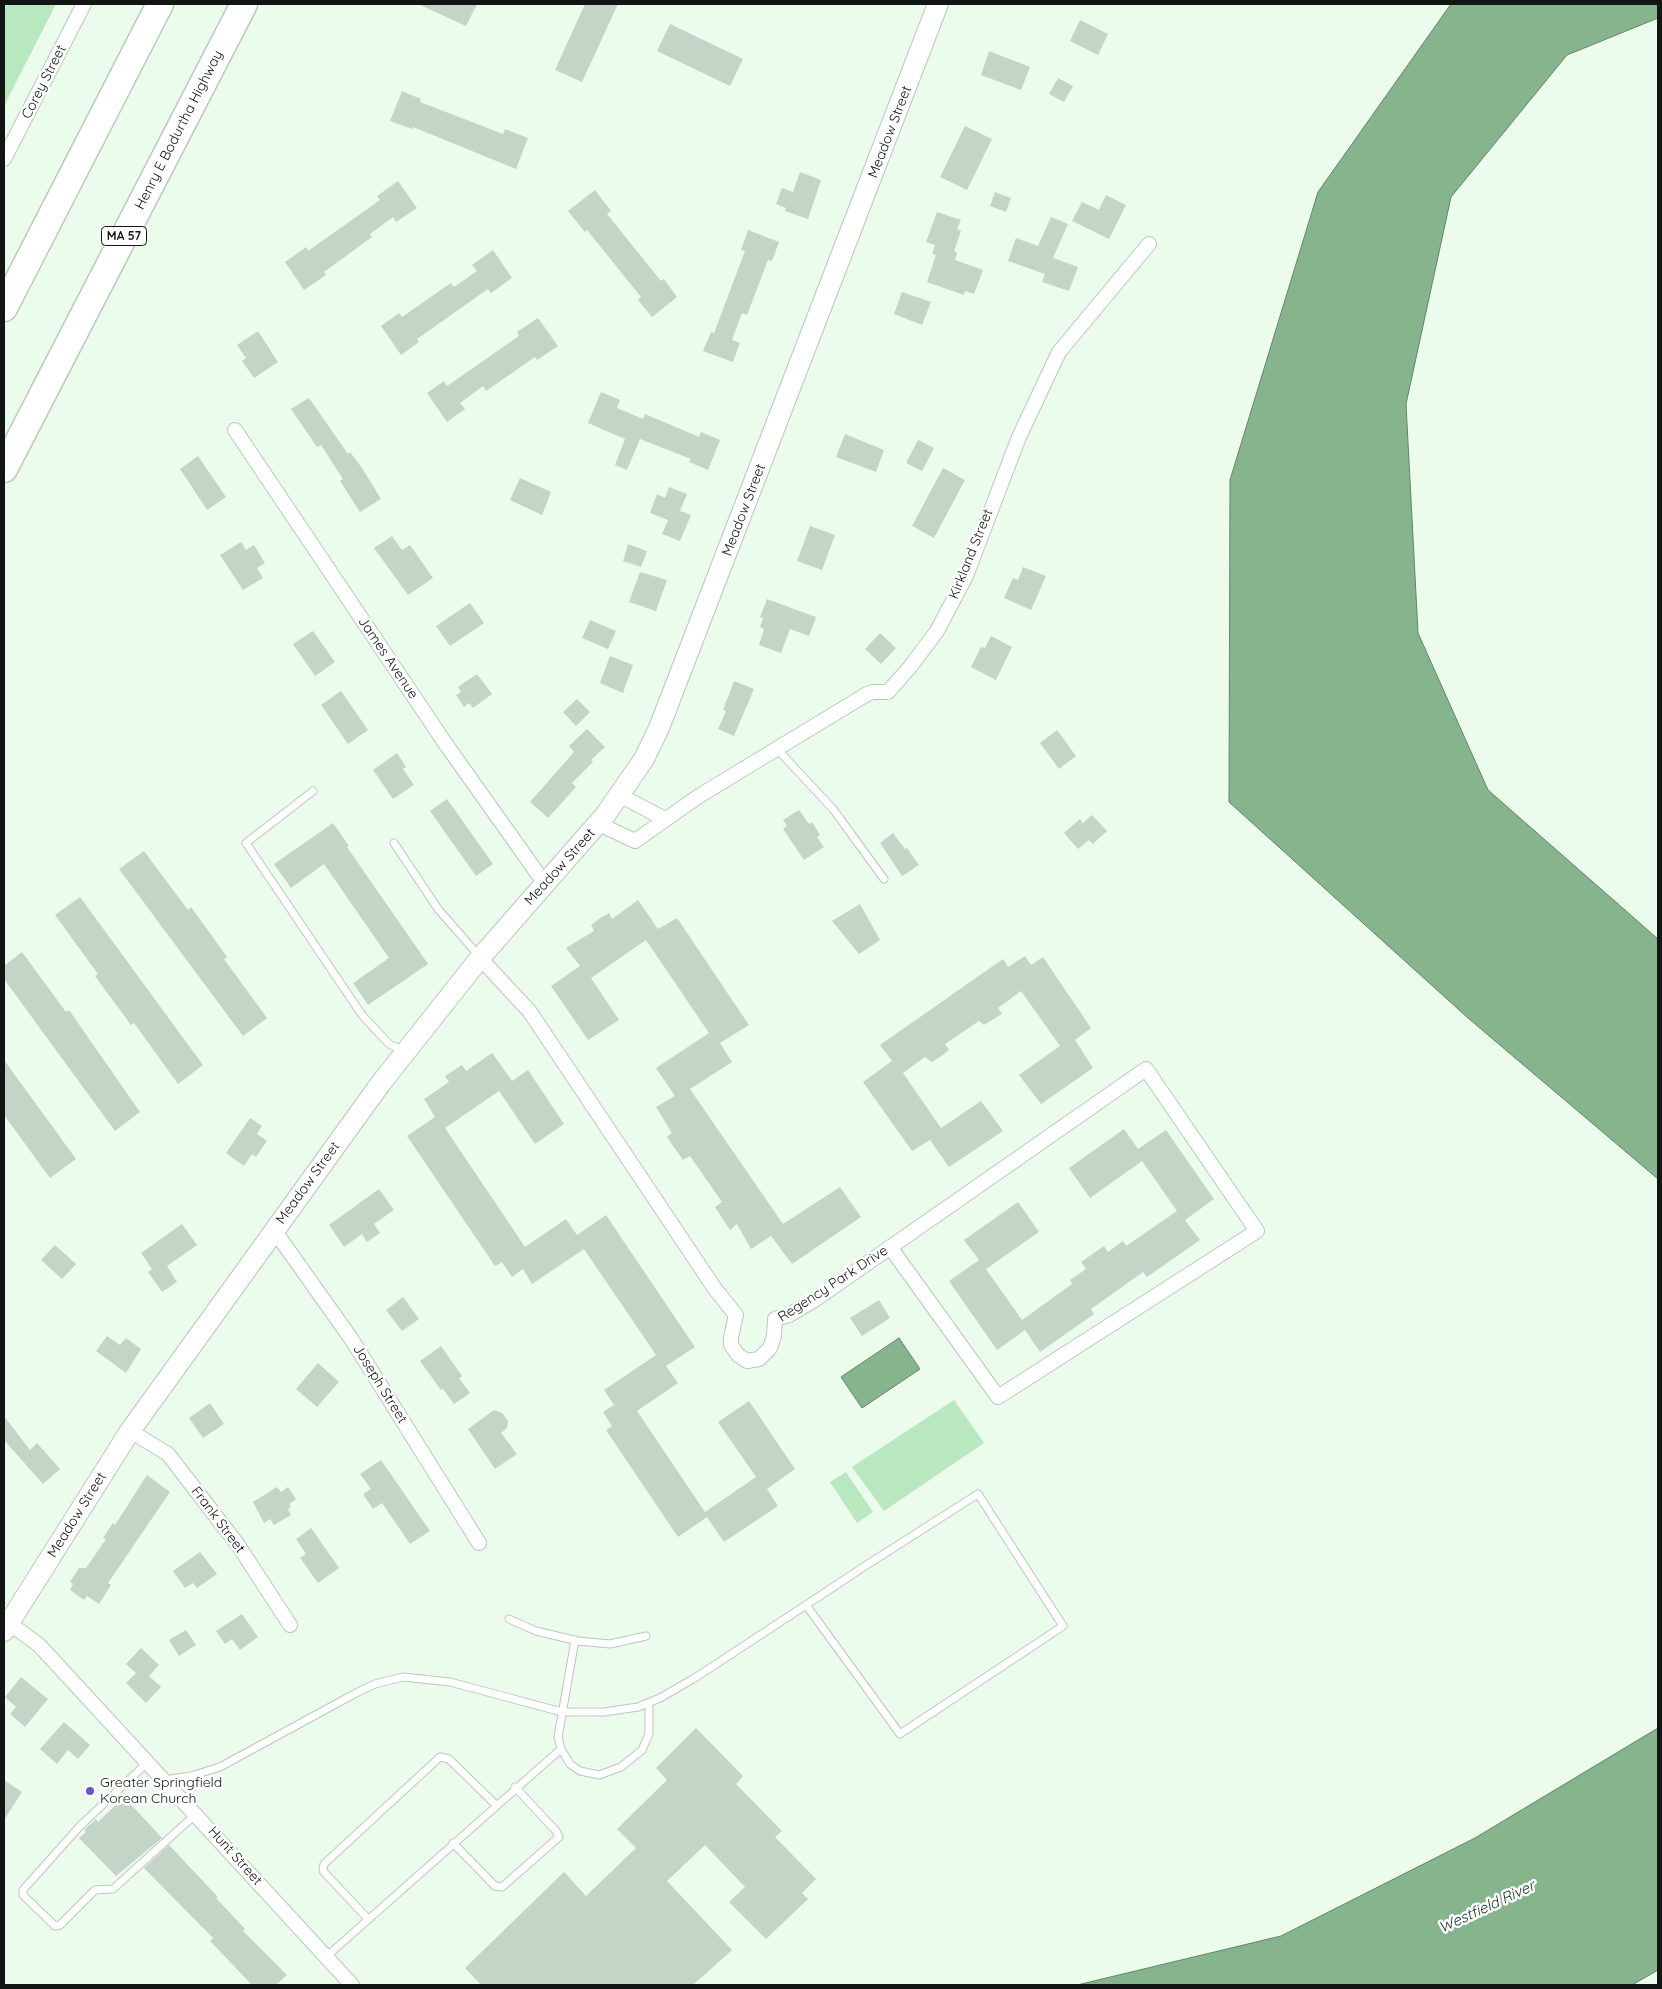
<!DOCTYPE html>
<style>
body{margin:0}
#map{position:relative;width:1662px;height:1989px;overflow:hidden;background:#ebfced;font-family:Quicksand,sans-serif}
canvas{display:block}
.frame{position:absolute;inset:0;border:5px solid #111612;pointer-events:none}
</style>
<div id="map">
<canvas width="1662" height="1989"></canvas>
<div class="frame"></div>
</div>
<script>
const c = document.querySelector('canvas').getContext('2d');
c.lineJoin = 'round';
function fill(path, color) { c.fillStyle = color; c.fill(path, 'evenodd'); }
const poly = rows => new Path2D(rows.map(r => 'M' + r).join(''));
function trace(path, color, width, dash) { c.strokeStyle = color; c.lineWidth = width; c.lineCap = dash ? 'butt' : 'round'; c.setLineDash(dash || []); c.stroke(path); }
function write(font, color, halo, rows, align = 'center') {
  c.font = font + ' Quicksand,sans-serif'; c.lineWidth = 5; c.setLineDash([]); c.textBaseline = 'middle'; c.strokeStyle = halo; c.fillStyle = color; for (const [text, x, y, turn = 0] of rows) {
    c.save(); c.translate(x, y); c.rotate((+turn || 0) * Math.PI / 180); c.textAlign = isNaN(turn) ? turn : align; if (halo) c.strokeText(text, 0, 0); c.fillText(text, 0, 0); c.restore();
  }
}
fill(poly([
 [4,4,56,4,4,106],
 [954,1400,984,1443,884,1511,852,1467],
 [846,1472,873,1512,857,1523,830,1482]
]), '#b9e7c0');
const water = poly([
 [1451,4,1658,4,1658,18,1567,55,1451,197,1406,404,1418,633,1488,790,1658,939,1658,1179,1468,1018,1229,802,1230,480,1318,192,1451,4],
 [899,1338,920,1369,862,1408,841,1377,899,1338],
 [1658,1728,1658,1970,1632,1985,1077,1985,1281,1936,1475,1838,1658,1728]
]);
fill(water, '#85b48d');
trace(water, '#628568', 1);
fill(poly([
 [418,4,477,4,466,26],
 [585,4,618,4,582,82,555,70],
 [1080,20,1108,34,1098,55,1070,41],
 [670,24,743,59,730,86,657,51],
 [989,51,1030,67,1021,90,981,75],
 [1058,78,1073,86,1064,102,1049,94],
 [402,91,421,99,420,102,503,134,505,129,528,138,516,169,413,127,412,129,390,121],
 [965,126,992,139,967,190,940,177],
 [800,172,821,180,808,219,785,211,786,208,776,204,782,188,793,192],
 [398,181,417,208,396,222,393,217,370,234,372,237,324,272,326,275,304,290,285,262,306,247,308,251,380,200,377,196],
 [595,190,611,211,607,214,661,281,664,279,677,297,652,317,638,300,641,297,587,230,585,232,568,211],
 [995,192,1011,198,1006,212,990,206],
 [1106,195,1126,205,1109,239,1072,221,1082,202,1099,210],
 [937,212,961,220,957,229,961,231,954,251,957,253,955,260,983,270,974,294,965,291,964,295,927,282,936,255,932,254,935,245,926,242],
 [1051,217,1068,224,1053,258,1078,267,1069,291,1042,282,1045,274,1008,261,1016,238,1038,246],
 [748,230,779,242,772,261,768,260,747,315,742,313,732,340,740,343,733,362,703,351,711,332,714,333,745,251,741,250],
 [493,250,512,278,491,293,488,289,417,339,419,342,401,355,381,326,399,313,402,317,451,283,454,287,477,271,472,265],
 [902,292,931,302,922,325,894,314],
 [538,318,558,346,537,360,535,357,486,391,483,386,460,403,465,409,447,422,427,393,444,381,447,386,519,336,517,332],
 [258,331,278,362,254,378,242,361,246,358,237,345],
 [601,392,620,400,617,408,643,419,645,414,699,437,701,432,720,440,708,470,689,462,691,459,640,439,627,470,615,465,625,439,588,423],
 [309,398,348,454,350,452,362,468,381,499,360,512,340,481,343,479,321,445,317,447,291,409],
 [845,434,884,450,876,472,836,457],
 [918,440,934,448,922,471,906,463],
 [198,456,226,497,207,510,180,469],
 [943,468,965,480,934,538,912,526],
 [520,478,551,492,542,515,510,500],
 [669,487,687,494,680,511,691,515,680,541,662,534,668,520,650,513,657,494,665,498],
 [810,526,835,535,822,570,797,561],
 [392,536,402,550,410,545,433,578,408,595,374,548],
 [241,542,246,550,254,545,265,563,257,568,263,578,243,590,220,555],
 [628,544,647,551,641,567,623,561],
 [1023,567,1046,576,1031,610,1004,598,1013,578,1018,580],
 [640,572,667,580,656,611,629,602],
 [767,599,816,617,809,636,790,629,781,653,759,645,764,629,760,627,763,618,760,617],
 [470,603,484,623,450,646,436,626],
 [590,620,616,631,608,649,582,638],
 [313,631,335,662,315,676,293,644],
 [880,633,896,648,881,664,865,649],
 [991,636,1012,647,996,680,971,667,981,647,985,648],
 [610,656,633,665,623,693,600,683],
 [477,674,492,694,473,708,469,703,464,707,456,695,461,692,458,687],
 [734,681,754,689,734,736,718,729,726,711,723,710],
 [341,691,368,730,348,744,321,705],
 [577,699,590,712,576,726,563,712],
 [587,729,605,747,591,760,593,762,572,783,576,787,548,818,530,802,574,752,569,746],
 [1057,730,1076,756,1059,769,1040,743],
 [397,753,406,767,403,769,414,785,393,799,373,770],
 [447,799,493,864,476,876,430,811],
 [799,810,809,824,812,822,820,835,817,837,824,847,804,860,783,829,787,826,783,820],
 [1092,815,1107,831,1093,844,1089,840,1078,849,1064,833,1080,819,1083,823],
 [333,823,349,846,347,847,428,964,368,1005,353,983,389,958,324,864,291,888,274,864],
 [893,833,905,849,907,848,919,865,902,876,880,843],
 [144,851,188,910,191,907,227,957,224,959,267,1018,243,1036,119,869],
 [80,897,203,1065,178,1084,134,1023,131,1025,95,976,98,974,55,915],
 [638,900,658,929,677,918,749,1025,720,1043,732,1062,690,1089,783,1224,840,1187,861,1217,792,1264,771,1236,751,1249,737,1224,730,1230,715,1207,722,1202,690,1156,683,1160,667,1137,672,1133,656,1107,675,1096,656,1068,709,1033,646,940,591,978,619,1020,588,1040,551,986,580,966,566,948,594,931,591,925,600,918,609,913,612,919],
 [860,904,880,940,859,954,832,921],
 [22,952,66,1012,69,1010,140,1112,115,1131,4,979,4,966],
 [1025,956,1031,965,1043,957,1091,1028,1075,1040,1093,1068,1041,1104,1019,1075,1060,1046,1021,991,998,1008,1002,1014,984,1025,979,1021,945,1044,949,1050,940,1057,932,1062,925,1057,903,1073,941,1128,981,1101,1003,1131,949,1167,930,1140,912,1151,863,1082,892,1061,880,1045,1003,959,1008,967],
 [492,1053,512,1081,528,1070,564,1124,535,1144,499,1091,445,1128,525,1247,566,1219,577,1235,606,1215,695,1347,666,1366,678,1383,637,1411,705,1512,756,1477,718,1422,749,1401,795,1469,767,1489,778,1506,724,1542,707,1517,678,1537,606,1430,612,1426,603,1412,614,1405,604,1390,656,1355,584,1249,532,1284,523,1269,512,1277,502,1262,495,1266,407,1136,435,1117,424,1099,449,1082,445,1076,462,1065,466,1071],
 [4,1060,76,1159,50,1178,4,1115],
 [250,1118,262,1126,257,1134,267,1141,256,1157,252,1154,244,1166,226,1153],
 [1124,1129,1138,1149,1166,1130,1214,1199,1185,1220,1200,1240,1147,1277,1143,1272,1091,1309,1094,1314,1040,1352,1025,1330,997,1350,949,1281,979,1260,964,1240,1018,1202,1039,1232,986,1269,1022,1320,1072,1284,1070,1280,1086,1269,1081,1262,1104,1246,1108,1252,1123,1241,1126,1246,1177,1211,1142,1161,1090,1198,1069,1168],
 [379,1189,394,1210,374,1224,380,1233,367,1242,362,1234,344,1247,329,1225],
 [182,1224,197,1245,167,1266,177,1282,162,1292,148,1272,152,1269,141,1253],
 [55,1245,76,1264,62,1279,41,1260],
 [403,1297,419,1319,402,1331,386,1310],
 [879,1300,890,1318,862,1336,850,1318],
 [107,1336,120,1345,126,1338,141,1349,126,1373,96,1351],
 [441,1346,462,1376,459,1378,470,1393,454,1404,443,1389,441,1390,420,1361],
 [318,1363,339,1382,317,1407,296,1389],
 [210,1403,224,1424,203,1438,189,1418],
 [494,1410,502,1413,508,1421,507,1428,501,1433,517,1454,495,1469,468,1429],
 [4,1416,30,1450,37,1443,60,1469,43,1484,4,1440],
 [381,1460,430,1531,410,1544,382,1503,373,1509,363,1494,371,1489,360,1474],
 [147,1475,170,1492,108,1583,111,1585,99,1604,87,1596,84,1600,70,1590,73,1584,70,1582,79,1568,86,1568,106,1539,103,1538,113,1523,115,1525],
 [277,1487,281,1492,288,1487,296,1499,289,1504,291,1507,288,1509,291,1515,274,1525,270,1519,264,1523,253,1502],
 [311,1528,339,1568,318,1583,300,1558,306,1554,296,1539],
 [200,1552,217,1574,197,1588,193,1583,185,1588,173,1571],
 [242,1614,258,1637,240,1650,232,1639,225,1644,216,1631],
 [186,1630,196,1645,179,1656,169,1640],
 [141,1648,159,1665,149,1676,161,1687,146,1703,126,1683,136,1673,126,1664],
 [21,1677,48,1699,25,1727,10,1714,16,1707,5,1697],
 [64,1722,90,1745,78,1759,68,1750,57,1764,40,1749],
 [696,1728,743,1776,736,1784,782,1831,775,1837,816,1879,802,1893,808,1899,766,1939,729,1902,745,1887,705,1845,667,1881,732,1950,693,1985,481,1985,465,1968,564,1872,586,1896,636,1848,617,1829,667,1780,656,1768],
 [4,1780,22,1792,4,1820],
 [124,1797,162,1838,116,1876,79,1838,86,1832,84,1830,96,1819,98,1822],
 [169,1845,218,1897,216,1898,245,1929,243,1931,287,1975,276,1985,252,1985,210,1941,213,1938,144,1868]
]), '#c4d4c6');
const lane = poly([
 [777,749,833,809,884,879],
 [313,791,246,843,362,1015,389,1044,404,1051],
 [394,843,438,909,480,957],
 [509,1619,536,1631,578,1641,610,1644,646,1636],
 [575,1640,558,1737,561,1749,570,1764,580,1771,599,1775,621,1767,642,1750,649,1734,649,1703],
 [148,1762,80,1826,23,1890,23,1895,55,1926,60,1925,95,1890,113,1889,196,1814],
 [164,1780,191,1776,220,1767,356,1693,375,1684,403,1677,450,1682,562,1712,604,1712,638,1707,660,1698,693,1679,704,1672,806,1605,865,1566,978,1494,1063,1626,900,1734,806,1605],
 [453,1843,495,1886,502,1887,559,1837,556,1831,515,1787],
 [368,1919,323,1871,324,1864,440,1757,449,1759,496,1805],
 [326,1957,561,1749]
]);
const street = poly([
 [4,159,84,4],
 [235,430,445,743,545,884],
 [621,796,665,819],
 [599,824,635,841,699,796,867,694,873,692,888,692,910,667,937,631,966,576,1019,437,1059,352,1149,244],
 [480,958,530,1012,715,1289,736,1315,731,1337,731,1345,738,1355,747,1361,759,1359,770,1348,774,1336,775,1319,789,1315,816,1299,1146,1069,1257,1231,998,1397,890,1247],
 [274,1230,352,1340,479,1543],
 [130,1431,168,1454,238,1545,290,1625],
 [9,1623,39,1645,352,1985]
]);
const secondary = poly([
 [4,1631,130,1431,381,1083,480,958,606,814,644,759,659,728,938,4]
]);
const highway = poly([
 [4,308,160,4],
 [4,469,244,4]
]);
trace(lane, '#b9c9bb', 9);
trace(street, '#b9c9bb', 16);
trace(secondary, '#b9c9bb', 22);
trace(highway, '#b9c9bb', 29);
trace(lane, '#fff', 7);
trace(street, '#fff', 14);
trace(secondary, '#fff', 20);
trace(highway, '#fff', 26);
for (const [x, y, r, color] of [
 [90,1791,5,"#6357d0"]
]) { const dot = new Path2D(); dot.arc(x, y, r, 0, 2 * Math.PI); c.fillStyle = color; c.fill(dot); trace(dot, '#fff', 2); }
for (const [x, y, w] of [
 [124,236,45]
]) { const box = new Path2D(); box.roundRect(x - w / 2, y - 9.5, w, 19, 4); c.fillStyle = '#fff'; c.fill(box); trace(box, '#111612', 1); }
write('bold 12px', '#111612', null, [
 ["MA 57",124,236]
]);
write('14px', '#111612', '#fff', [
 ["Corey Street",44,82,-63],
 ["Henry E Bodurtha Highway",179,130,-63],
 ["Meadow Street",890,132,-69],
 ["Meadow Street",744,510,-69],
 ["Kirkland Street",971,554,-68],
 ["James Avenue",388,658,56],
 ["Meadow Street",560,867,-48],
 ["Meadow Street",308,1183,-54],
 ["Regency Park Drive",833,1284,-33],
 ["Joseph Street",380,1384,58],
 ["Meadow Street",77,1515,-58],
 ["Frank Street",218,1520,53],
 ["Hunt Street",235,1856,48]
]);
write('14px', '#111612', '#fff', [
 ["Greater Springfield",100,1783],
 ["Korean Church",100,1799]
], 'left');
write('italic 15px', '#0e3218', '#fff', [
 ["Westfield River",1487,1907,-25]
]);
</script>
